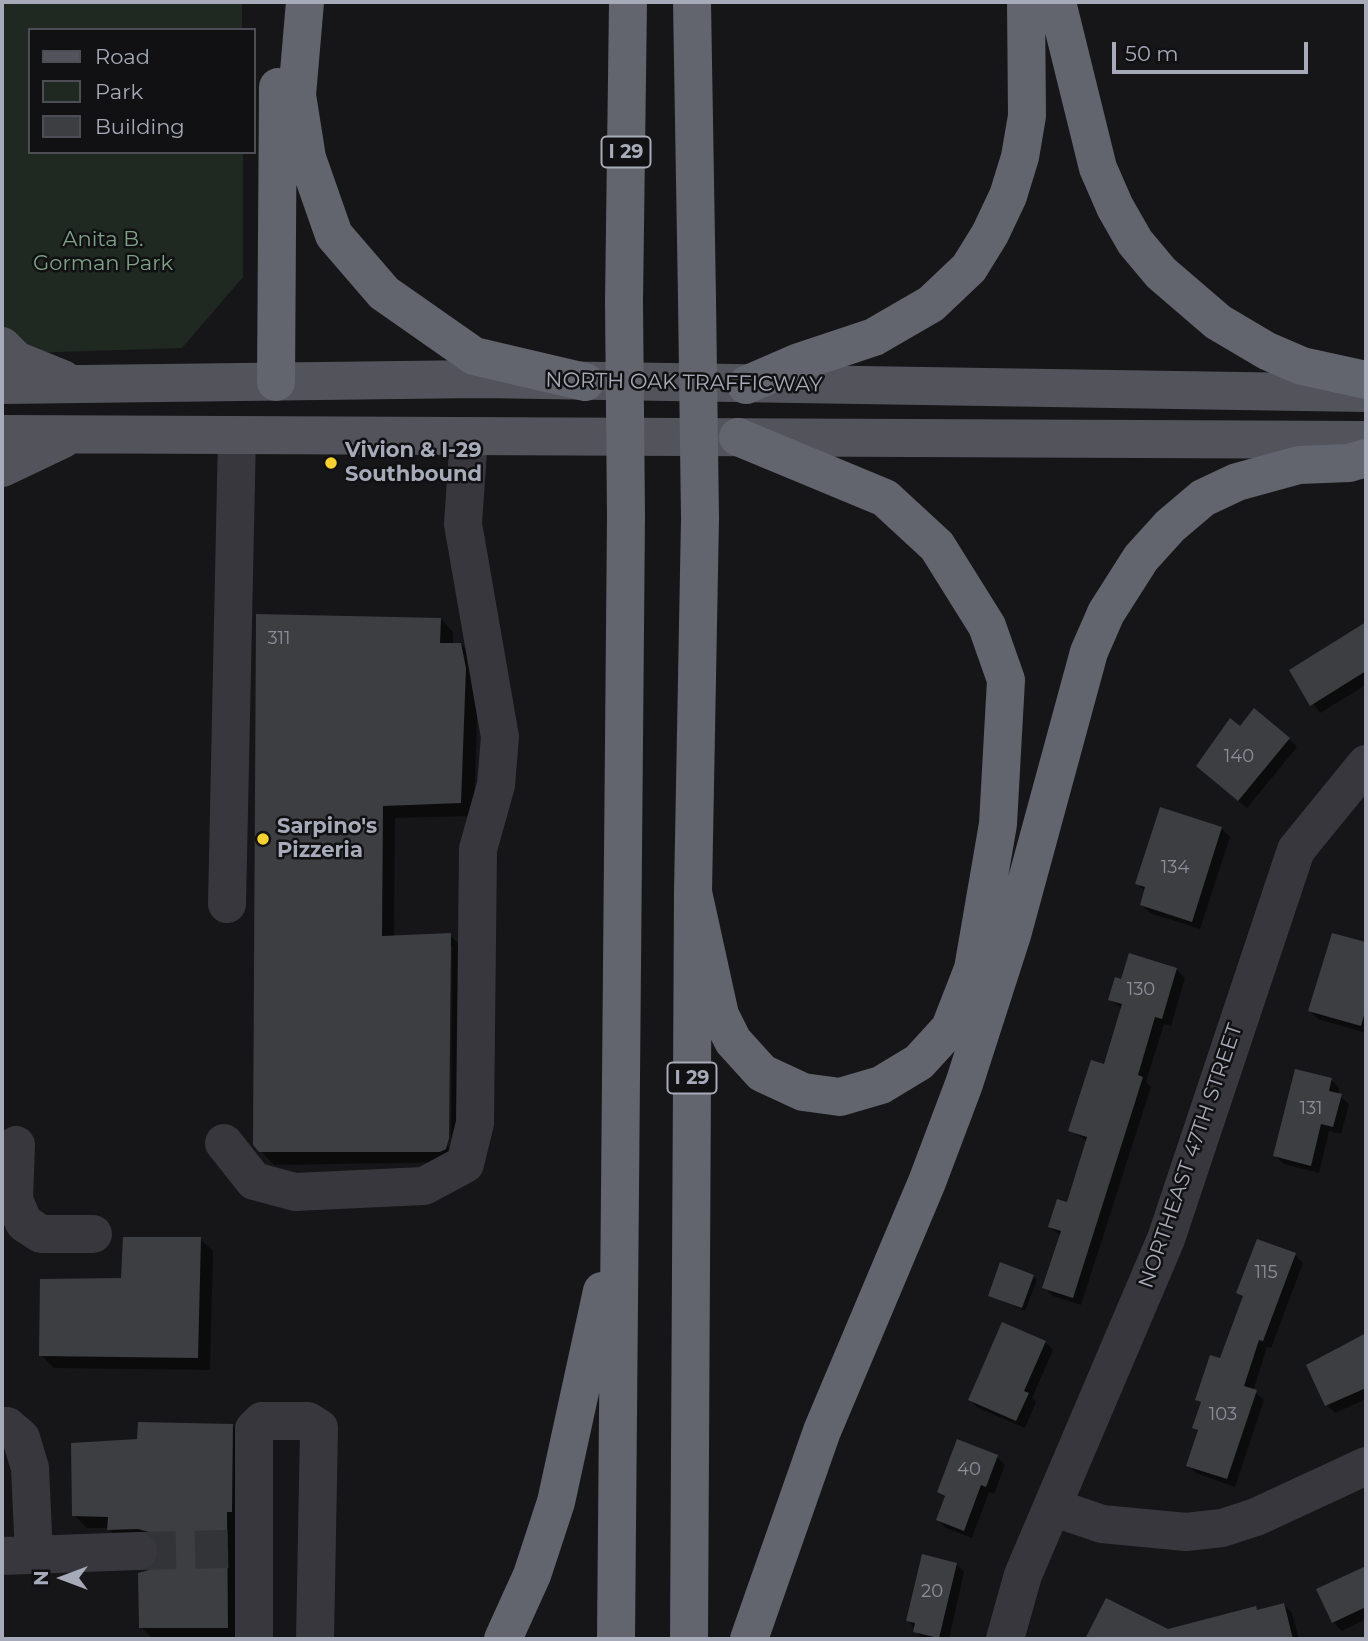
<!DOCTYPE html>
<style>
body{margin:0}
#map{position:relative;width:1368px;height:1641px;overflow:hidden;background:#161618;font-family:Montserrat,sans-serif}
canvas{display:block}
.frame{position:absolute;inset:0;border:4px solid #a7aab8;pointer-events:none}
.legend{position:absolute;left:28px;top:28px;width:228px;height:126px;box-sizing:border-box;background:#111113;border:2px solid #4d4e55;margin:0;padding:9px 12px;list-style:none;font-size:21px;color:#a7aab8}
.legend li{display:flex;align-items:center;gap:14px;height:35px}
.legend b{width:35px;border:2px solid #4d4e55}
.north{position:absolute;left:28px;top:1543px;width:70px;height:70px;-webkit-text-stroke:5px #111113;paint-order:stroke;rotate:270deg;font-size:19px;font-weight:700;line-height:28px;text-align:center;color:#a7aab8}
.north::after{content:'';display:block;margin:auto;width:24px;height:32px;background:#a7aab8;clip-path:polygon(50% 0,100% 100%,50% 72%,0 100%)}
.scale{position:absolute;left:1112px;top:42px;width:196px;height:32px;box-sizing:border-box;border:4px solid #a7aab8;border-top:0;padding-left:9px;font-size:21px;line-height:24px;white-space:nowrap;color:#a7aab8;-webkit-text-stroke:5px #111113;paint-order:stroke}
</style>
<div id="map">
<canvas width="1368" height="1641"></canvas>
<div class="frame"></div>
<ul class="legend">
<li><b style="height:9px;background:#53535c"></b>Road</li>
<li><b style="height:19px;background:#202822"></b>Park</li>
<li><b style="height:19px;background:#3d3e42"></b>Building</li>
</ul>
<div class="north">N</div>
<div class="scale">50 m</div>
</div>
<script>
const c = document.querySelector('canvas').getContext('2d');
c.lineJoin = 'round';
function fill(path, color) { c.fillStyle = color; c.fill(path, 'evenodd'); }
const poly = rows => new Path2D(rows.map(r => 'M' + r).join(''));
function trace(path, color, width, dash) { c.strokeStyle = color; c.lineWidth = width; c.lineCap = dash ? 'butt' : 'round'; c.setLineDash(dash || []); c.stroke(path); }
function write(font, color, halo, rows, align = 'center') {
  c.font = font + ' Montserrat,sans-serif'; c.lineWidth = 5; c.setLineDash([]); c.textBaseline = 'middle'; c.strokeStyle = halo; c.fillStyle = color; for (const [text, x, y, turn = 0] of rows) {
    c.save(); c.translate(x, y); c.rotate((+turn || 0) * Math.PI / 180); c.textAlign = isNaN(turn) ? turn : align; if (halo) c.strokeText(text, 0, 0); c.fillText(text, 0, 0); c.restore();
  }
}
fill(poly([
 [2,2,242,2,242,30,30,30,30,152,243,152,243,277,182,348,28,353,2,333]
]), '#202822');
fill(poly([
 [441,619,453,632,453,644,461,644,474,657,478,682,474,816,395,818,394,937,450,935,463,948,458,1162,274,1165,261,1151],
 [449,946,452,946,451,1147,447,1146],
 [1366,624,1366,685,1320,713,1291,671],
 [1240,728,1289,739,1297,747,1247,808,1206,774],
 [1221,828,1230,837,1200,929,1150,913,1142,905,1146,892,1137,883],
 [1334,935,1366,944,1366,1033,1318,1019,1310,1011],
 [1177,970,1185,978,1171,1026,1164,1024,1146,1082,1151,1087,1081,1305,1053,1296,1044,1287,1061,1236,1050,1227,1068,1204,1087,1141,1070,1130,1106,1066,1123,1009,1110,999,1123,982],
 [1331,1079,1339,1088,1338,1095,1349,1104,1341,1134,1329,1131,1319,1173,1284,1164,1275,1156],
 [200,1239,213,1251,210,1370,54,1368,41,1355,123,1280],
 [1295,1255,1303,1263,1271,1348,1267,1347,1253,1391,1264,1400,1235,1487,1196,1473,1188,1465,1199,1433,1194,1428,1202,1405,1197,1400,1221,1361,1244,1298,1239,1293],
 [1033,1276,1037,1280,1025,1311,990,1295],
 [1366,1335,1366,1399,1335,1413,1327,1405,1340,1352,1338,1347],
 [1045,1342,1053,1350,1032,1398,1036,1402,1025,1428,978,1408,970,1400],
 [232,1425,245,1438,240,1639,153,1639,141,1627,162,1551,160,1543,121,1542,109,1528,87,1528,74,1515,139,1441],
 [997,1457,1005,1465,994,1494,989,1492,972,1538,946,1528,938,1520,946,1499,939,1491],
 [956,1564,964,1572,949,1639,922,1639,908,1620],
 [1366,1568,1366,1619,1342,1631,1333,1622,1319,1590],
 [1284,1605,1292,1613,1299,1639,1190,1639,1187,1626,1256,1608,1259,1611]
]), '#0007');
fill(poly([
 [256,614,441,618,440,643,461,643,466,668,461,803,383,806,382,936,451,933,449,1138,446,1149,440,1152,259,1152,253,1145],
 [1366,622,1366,671,1310,706,1289,670],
 [1254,708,1290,738,1238,801,1196,766,1230,718,1240,726],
 [1160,807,1222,827,1192,922,1140,905,1145,887,1135,884],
 [1332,933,1366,942,1366,1008,1361,1026,1308,1011],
 [1129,953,1177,968,1162,1019,1155,1017,1138,1075,1143,1077,1073,1298,1042,1288,1061,1231,1048,1227,1057,1199,1067,1202,1087,1137,1068,1131,1091,1060,1104,1064,1122,1004,1108,1000,1115,977,1121,979],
 [1295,1069,1332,1078,1329,1091,1342,1094,1333,1127,1321,1124,1311,1166,1273,1156],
 [123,1237,201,1237,198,1358,39,1356,40,1279,121,1278],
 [1257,1239,1296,1253,1263,1341,1259,1340,1244,1386,1257,1390,1227,1479,1186,1466,1198,1430,1192,1428,1201,1402,1195,1400,1210,1355,1220,1358,1243,1296,1236,1293],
 [1000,1262,1034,1275,1022,1308,988,1296],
 [1002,1322,1046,1341,1024,1391,1029,1393,1016,1421,968,1400],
 [1366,1333,1366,1388,1325,1406,1306,1365],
 [138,1422,233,1424,232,1512,227,1512,228,1628,139,1628,138,1573,149,1570,157,1562,160,1551,157,1540,149,1532,138,1529,107,1530,108,1517,72,1516,71,1443,137,1439],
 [957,1439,998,1455,986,1487,981,1485,964,1531,936,1520,945,1496,937,1492],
 [922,1554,957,1563,939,1638,913,1632,915,1623,906,1621],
 [1366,1566,1366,1607,1332,1623,1316,1589],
 [1106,1598,1168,1629,1256,1606,1257,1610,1284,1603,1293,1639,1085,1639]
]), '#3d3e42');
trace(poly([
 [138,1551,228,1549]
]), '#333438', 38, [38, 19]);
trace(poly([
 [227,904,237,435],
 [224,1143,254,1181,295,1192,424,1186,465,1164,475,1123,478,849,496,785,500,737,463,524,469,436],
 [16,1145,14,1200,24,1223,41,1234,93,1234],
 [2,1426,7,1426,21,1438,30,1468,34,1554],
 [1052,1507,1102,1524,1186,1532,1222,1528,1256,1517,1366,1466],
 [2,1556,138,1551],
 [254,1639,254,1429,262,1421,308,1421,319,1428,315,1639],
 [1005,1639,1023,1575,1166,1239,1296,850,1366,764]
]), '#37373d', 38);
trace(poly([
 [2,346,16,360,63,379],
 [2,385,480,379,1366,393],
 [2,434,1366,440],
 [2,468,63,439]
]), '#53535c', 38);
trace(poly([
 [305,2,297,95,307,158,334,235,384,293,474,356,585,382],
 [692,2,697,299],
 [1057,2,1098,168,1115,207,1135,242,1161,273,1218,322,1267,351,1302,366,1366,380],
 [624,302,628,2],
 [276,382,278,87],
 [746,385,799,362,874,337,931,304,969,268,990,234,1008,196,1020,157,1027,116,1026,2],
 [693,892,720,1015,733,1041,762,1073,803,1092,840,1097,881,1085,919,1062,950,1028,973,969,998,824,1006,680,987,626,937,546,885,498,738,437],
 [503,1639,532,1575,556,1502,602,1291],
 [616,1639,626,517],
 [689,1639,693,892,700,518],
 [749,1639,822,1431,927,1182,964,1084,1012,935,1089,652,1106,613,1141,558,1170,526,1203,498,1237,482,1299,465,1349,463,1366,458]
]), '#62646e', 38);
trace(poly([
 [697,299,700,518],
 [624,302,626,517]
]), '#62646e', 38);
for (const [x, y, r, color] of [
 [331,463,7,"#f5d230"],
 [263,839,7,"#f5d230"]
]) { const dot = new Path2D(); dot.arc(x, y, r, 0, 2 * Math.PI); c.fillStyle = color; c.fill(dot); trace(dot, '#111113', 2.5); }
write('18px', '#8c8f9a', null, [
 ["311",279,639],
 ["140",1239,757],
 ["134",1175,868],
 ["130",1141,990],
 ["131",1311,1109],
 ["115",1266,1273],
 ["103",1223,1415],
 ["40",969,1470],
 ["20",932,1592]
]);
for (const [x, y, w] of [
 [626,152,49],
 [692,1078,49]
]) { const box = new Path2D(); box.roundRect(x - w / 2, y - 15.5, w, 31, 5); c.fillStyle = '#111113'; c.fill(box); trace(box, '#a7aab8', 2); }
write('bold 19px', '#a7aab8', null, [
 ["I 29",626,152],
 ["I 29",692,1078]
]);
write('21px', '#7ea386', '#111113', [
 ["Anita B.",103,240],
 ["Gorman Park",103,264]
]);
write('21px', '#a7aab8', '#111113', [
 ["NORTH OAK TRAFFICWAY",684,383,1],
 ["NORTHEAST 47TH STREET",1191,1156,-71]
]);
write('bold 21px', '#a7aab8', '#111113', [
 ["Vivion & I-29",345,451],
 ["Southbound",345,475],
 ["Sarpino's",277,827],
 ["Pizzeria",277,851]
], 'left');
</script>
